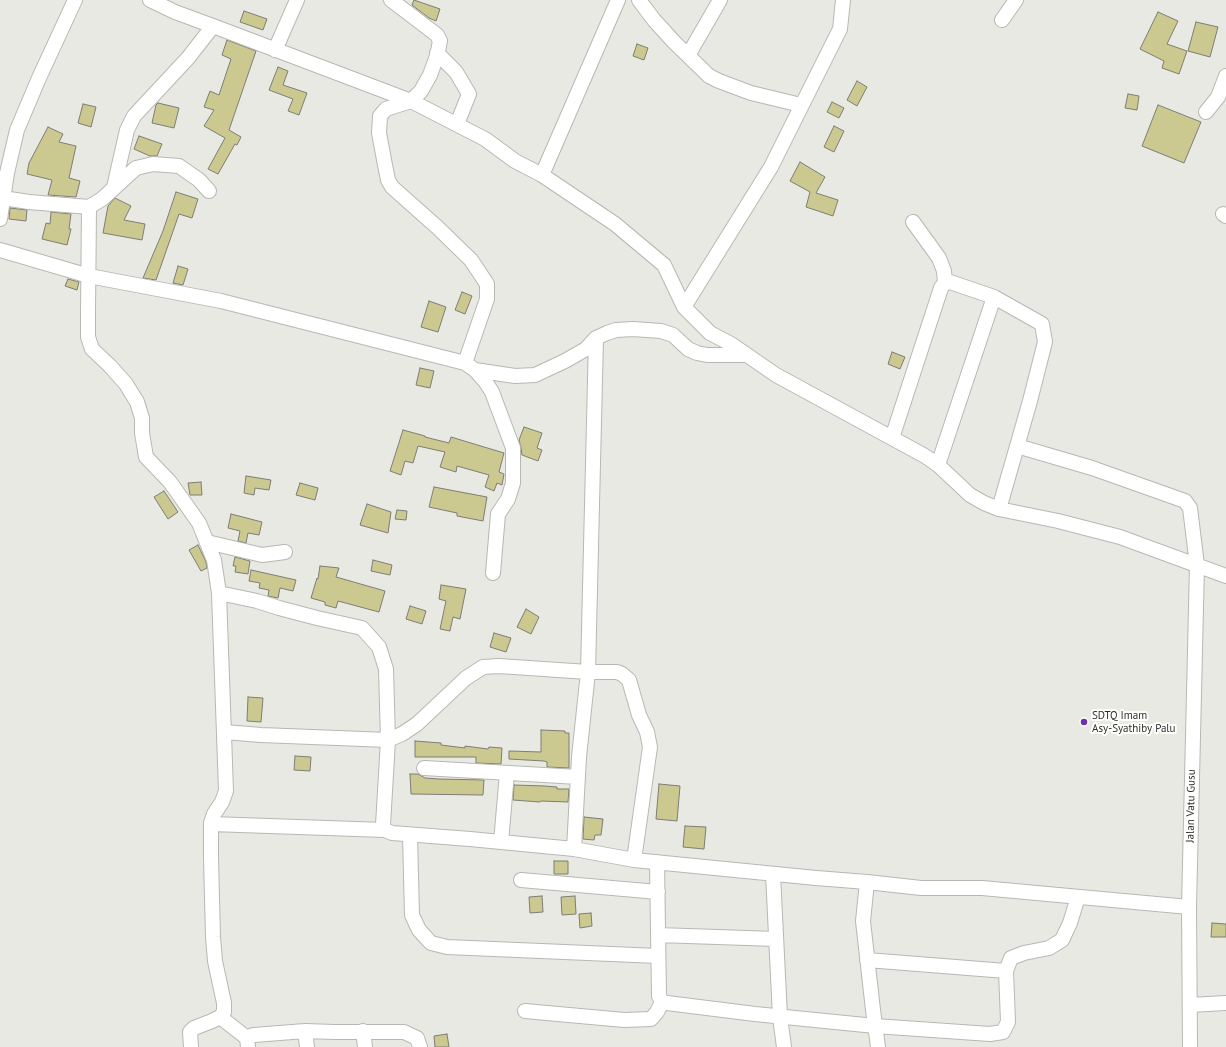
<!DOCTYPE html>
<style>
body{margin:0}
canvas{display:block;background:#e9e9e3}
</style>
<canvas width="1226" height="1047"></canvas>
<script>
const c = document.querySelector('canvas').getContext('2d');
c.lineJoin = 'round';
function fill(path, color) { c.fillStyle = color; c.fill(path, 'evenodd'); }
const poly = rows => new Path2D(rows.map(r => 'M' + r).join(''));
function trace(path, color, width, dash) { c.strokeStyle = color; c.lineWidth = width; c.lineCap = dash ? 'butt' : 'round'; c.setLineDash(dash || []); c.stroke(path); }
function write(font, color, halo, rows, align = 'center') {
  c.font = font + ' "PT Sans",sans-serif'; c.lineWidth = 4; c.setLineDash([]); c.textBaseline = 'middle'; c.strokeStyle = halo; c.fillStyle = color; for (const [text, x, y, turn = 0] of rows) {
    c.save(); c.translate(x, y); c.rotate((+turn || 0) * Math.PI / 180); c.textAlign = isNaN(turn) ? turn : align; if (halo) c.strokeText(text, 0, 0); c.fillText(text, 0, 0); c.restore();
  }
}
const building = poly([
 [414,0,440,9,436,21,429,18,412,5,414,0],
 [244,11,267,19,263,30,240,22,244,11],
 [1158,12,1178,21,1167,44,1187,51,1179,74,1162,68,1164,61,1140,49,1158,12],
 [1196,22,1218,27,1210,57,1188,51,1196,22],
 [227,40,256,51,229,130,241,137,237,145,235,144,218,174,208,169,225,138,204,126,214,110,204,107,210,91,219,95,231,59,222,55,227,40],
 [637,44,648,48,644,60,633,56,637,44],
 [278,67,288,71,283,85,307,93,299,115,288,111,293,99,269,90,278,67],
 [857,81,867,87,857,106,847,100,857,81],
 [1128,94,1139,96,1137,110,1125,108,1128,94],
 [832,102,844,108,839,118,827,112,832,102],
 [158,103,179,108,174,128,152,123,156,105,158,103],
 [83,104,96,107,91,127,78,123,83,104],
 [1158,105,1201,122,1184,163,1142,146,1158,105],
 [834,126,844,131,834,152,824,147,834,126],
 [48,127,63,134,59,142,76,146,69,178,80,181,76,197,48,195,52,180,27,174,29,163,48,127],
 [139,136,162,144,157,156,150,156,134,149,139,136],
 [800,162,825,177,816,193,838,200,833,216,806,207,810,192,790,181,800,162],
 [176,192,198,199,192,218,179,214,156,280,143,278,163,231,176,192],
 [115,198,131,206,124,220,145,224,142,240,103,233,108,206,115,198],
 [10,208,27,210,26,221,9,219,10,208],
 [51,212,71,214,69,229,71,229,67,245,42,239,46,223,50,224,51,212],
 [178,266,188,269,183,285,173,283,178,266],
 [68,279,79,282,77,290,65,286,68,279],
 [462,292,472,296,465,314,455,310,462,292],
 [429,301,446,307,438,332,421,327,429,301],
 [892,352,905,357,900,369,888,364,892,352],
 [420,368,434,371,430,388,416,385,420,368],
 [524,427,542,433,537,448,542,450,538,461,522,455,521,448,519,440,524,427],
 [403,430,425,436,425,437,449,443,451,437,504,453,499,472,504,474,502,485,497,483,494,491,485,487,489,475,457,466,456,472,440,467,445,452,418,446,413,463,405,461,401,475,390,471,403,430],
 [246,476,271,480,269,490,255,488,254,495,244,493,246,476],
 [201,482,202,495,190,495,188,483,201,482],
 [300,483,318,488,315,500,296,495,300,483],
 [434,487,487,497,483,521,457,516,457,513,429,507,434,487],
 [164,491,178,512,168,519,154,497,164,491],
 [367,504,391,512,388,533,360,525,367,504],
 [397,510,407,511,406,520,395,519,397,510],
 [231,514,262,522,259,535,248,533,246,543,238,541,240,531,228,528,231,514],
 [198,545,206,562,207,568,201,571,189,550,198,545],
 [235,557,250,561,248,574,235,572,236,566,233,566,235,557],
 [373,560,392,565,390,575,371,571,373,560],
 [320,566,339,568,336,577,385,591,379,612,338,601,336,608,325,605,325,602,311,598,317,578,318,579,320,566],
 [251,570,296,580,293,591,280,588,278,598,268,596,269,590,259,588,260,583,249,581,251,570],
 [441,585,466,589,460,619,453,617,450,631,440,629,446,601,439,599,441,585],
 [410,606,426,611,422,624,406,619,410,606],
 [526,609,539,617,531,634,517,627,526,609],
 [494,633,511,638,506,652,490,647,494,633],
 [248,697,263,698,261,722,247,721,248,697],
 [541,730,565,731,565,733,569,733,569,768,547,767,547,762,544,761,509,759,509,751,541,752,541,730],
 [415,741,441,743,441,745,465,748,465,746,488,749,489,747,502,748,501,764,476,763,476,757,415,757,415,741],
 [295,756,311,757,310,771,294,770,295,756],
 [410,774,418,774,425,778,439,779,484,780,483,795,411,794,410,774],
 [659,784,680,786,677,821,656,819,659,784],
 [514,785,545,786,557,787,557,789,569,789,568,802,541,801,540,802,513,800,514,785],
 [584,817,603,819,601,835,595,835,594,840,583,839,584,817],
 [685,826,706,827,704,849,683,847,685,826],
 [554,861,568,861,568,874,554,874,554,861],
 [542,896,543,912,530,913,529,897,542,896],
 [575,896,576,914,562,915,561,897,575,896],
 [591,913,592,926,580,928,579,914,591,913],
 [1212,923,1226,924,1226,937,1211,937,1212,923],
 [447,1034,449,1047,435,1047,434,1036,447,1034]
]);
fill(building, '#cbc990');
trace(building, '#7d7d77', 1);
const minor = poly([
 [150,0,175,12,213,26],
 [391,0,437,35,440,41,437,56,430,75,421,91,411,101,386,109,380,116,379,133,385,165,388,180,392,187,437,227,471,260,487,284,487,299,465,363],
 [639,0,654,20,674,42,709,76,719,81,751,93,801,105],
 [1002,20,1016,0],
 [275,50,297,0],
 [437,53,456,72,469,94,457,124],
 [687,54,690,52,720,0],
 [1206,112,1218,97,1226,76],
 [542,175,618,0],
 [114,187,127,130,134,116,188,58,213,26,411,101,485,139,515,161,542,175,615,224,664,265,684,307,710,333,731,344,776,375,925,456,938,465,970,495,984,503,999,509,1058,521,1120,537,1226,576],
 [3,198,29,202,89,207,102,199,136,168,153,164,179,166,199,180,209,191],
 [89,207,88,313,88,337,92,349,110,366,126,384,137,402,142,418,142,433,146,457,170,482,199,523,214,560,219,593,257,601,279,608,317,618,362,628,379,647,386,669,388,740,383,825,385,830],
 [1223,214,1226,216],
 [0,219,7,173,17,130,39,78,75,0],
 [913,222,939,258,944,271,945,282],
 [0,250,89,276,221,301,465,363,475,370,485,381,492,392,513,448,513,483,508,499,498,514,493,573],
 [684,307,771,167,840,29,843,0],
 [475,370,515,376,535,375,565,361,586,349,596,338,607,333,616,330,633,329,661,331,673,335,688,349,697,353,707,355,745,355],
 [892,438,941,288,945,282,950,282,994,297,1042,324,1045,342,1030,401,999,509],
 [1017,446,1092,468,1185,501,1190,508,1197,565,1189,907,1190,1047],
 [938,465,994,297],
 [207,542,262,555,285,552],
 [225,732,261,735,388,740,402,734,417,724,466,678,483,667,499,666,588,672,617,672,622,674,629,680,639,715,647,732,650,747,634,860],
 [424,768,578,777],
 [211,824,385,830,392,833,470,839,574,849,634,860,816,878,867,882,863,921,873,1010,878,1047],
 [410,835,412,915,419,930,431,943,447,947,658,956],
 [501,842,507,773],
 [574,849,579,757,588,672,596,338],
 [657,862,659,996,662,1002,667,1003,755,1014,875,1026,990,1034,1003,1032,1008,1022,1006,971,1011,958,1024,953,1049,948,1062,940,1070,923,1078,897],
 [773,874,780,1017,784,1047],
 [521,880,658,892],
 [867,882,921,888,982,888,1189,907],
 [658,935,776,939],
 [867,960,1006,971],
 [1190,1005,1226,1003],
 [525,1011,624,1020,651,1019,657,1012,662,1002],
 [220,1017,247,1038],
 [305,1031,307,1047],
 [363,1031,365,1047],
 [191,1047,190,1032,194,1028,212,1021,220,1017,224,1012,224,1003,215,961,213,937,211,858,211,823,214,814,222,802,226,791,219,593],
 [248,1047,247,1038,250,1036,254,1035,305,1031,334,1032,404,1032,417,1038,420,1047]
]);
trace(minor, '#b8b8b3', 16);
trace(minor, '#fff', 14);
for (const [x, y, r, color] of [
 [1084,722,4,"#6b33a9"]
]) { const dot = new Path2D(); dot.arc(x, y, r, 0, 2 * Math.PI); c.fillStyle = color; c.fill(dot); trace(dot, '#fffffe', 1.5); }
write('11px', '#2e2e2c', '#fffffe', [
 ["SDTQ Imam",1092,716],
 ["Asy-Syathiby Palu",1092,729]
], 'left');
write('11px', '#2e2e2c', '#fffffe', [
 ["Jalan Vatu Gusu",1191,806,-89]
]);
</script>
